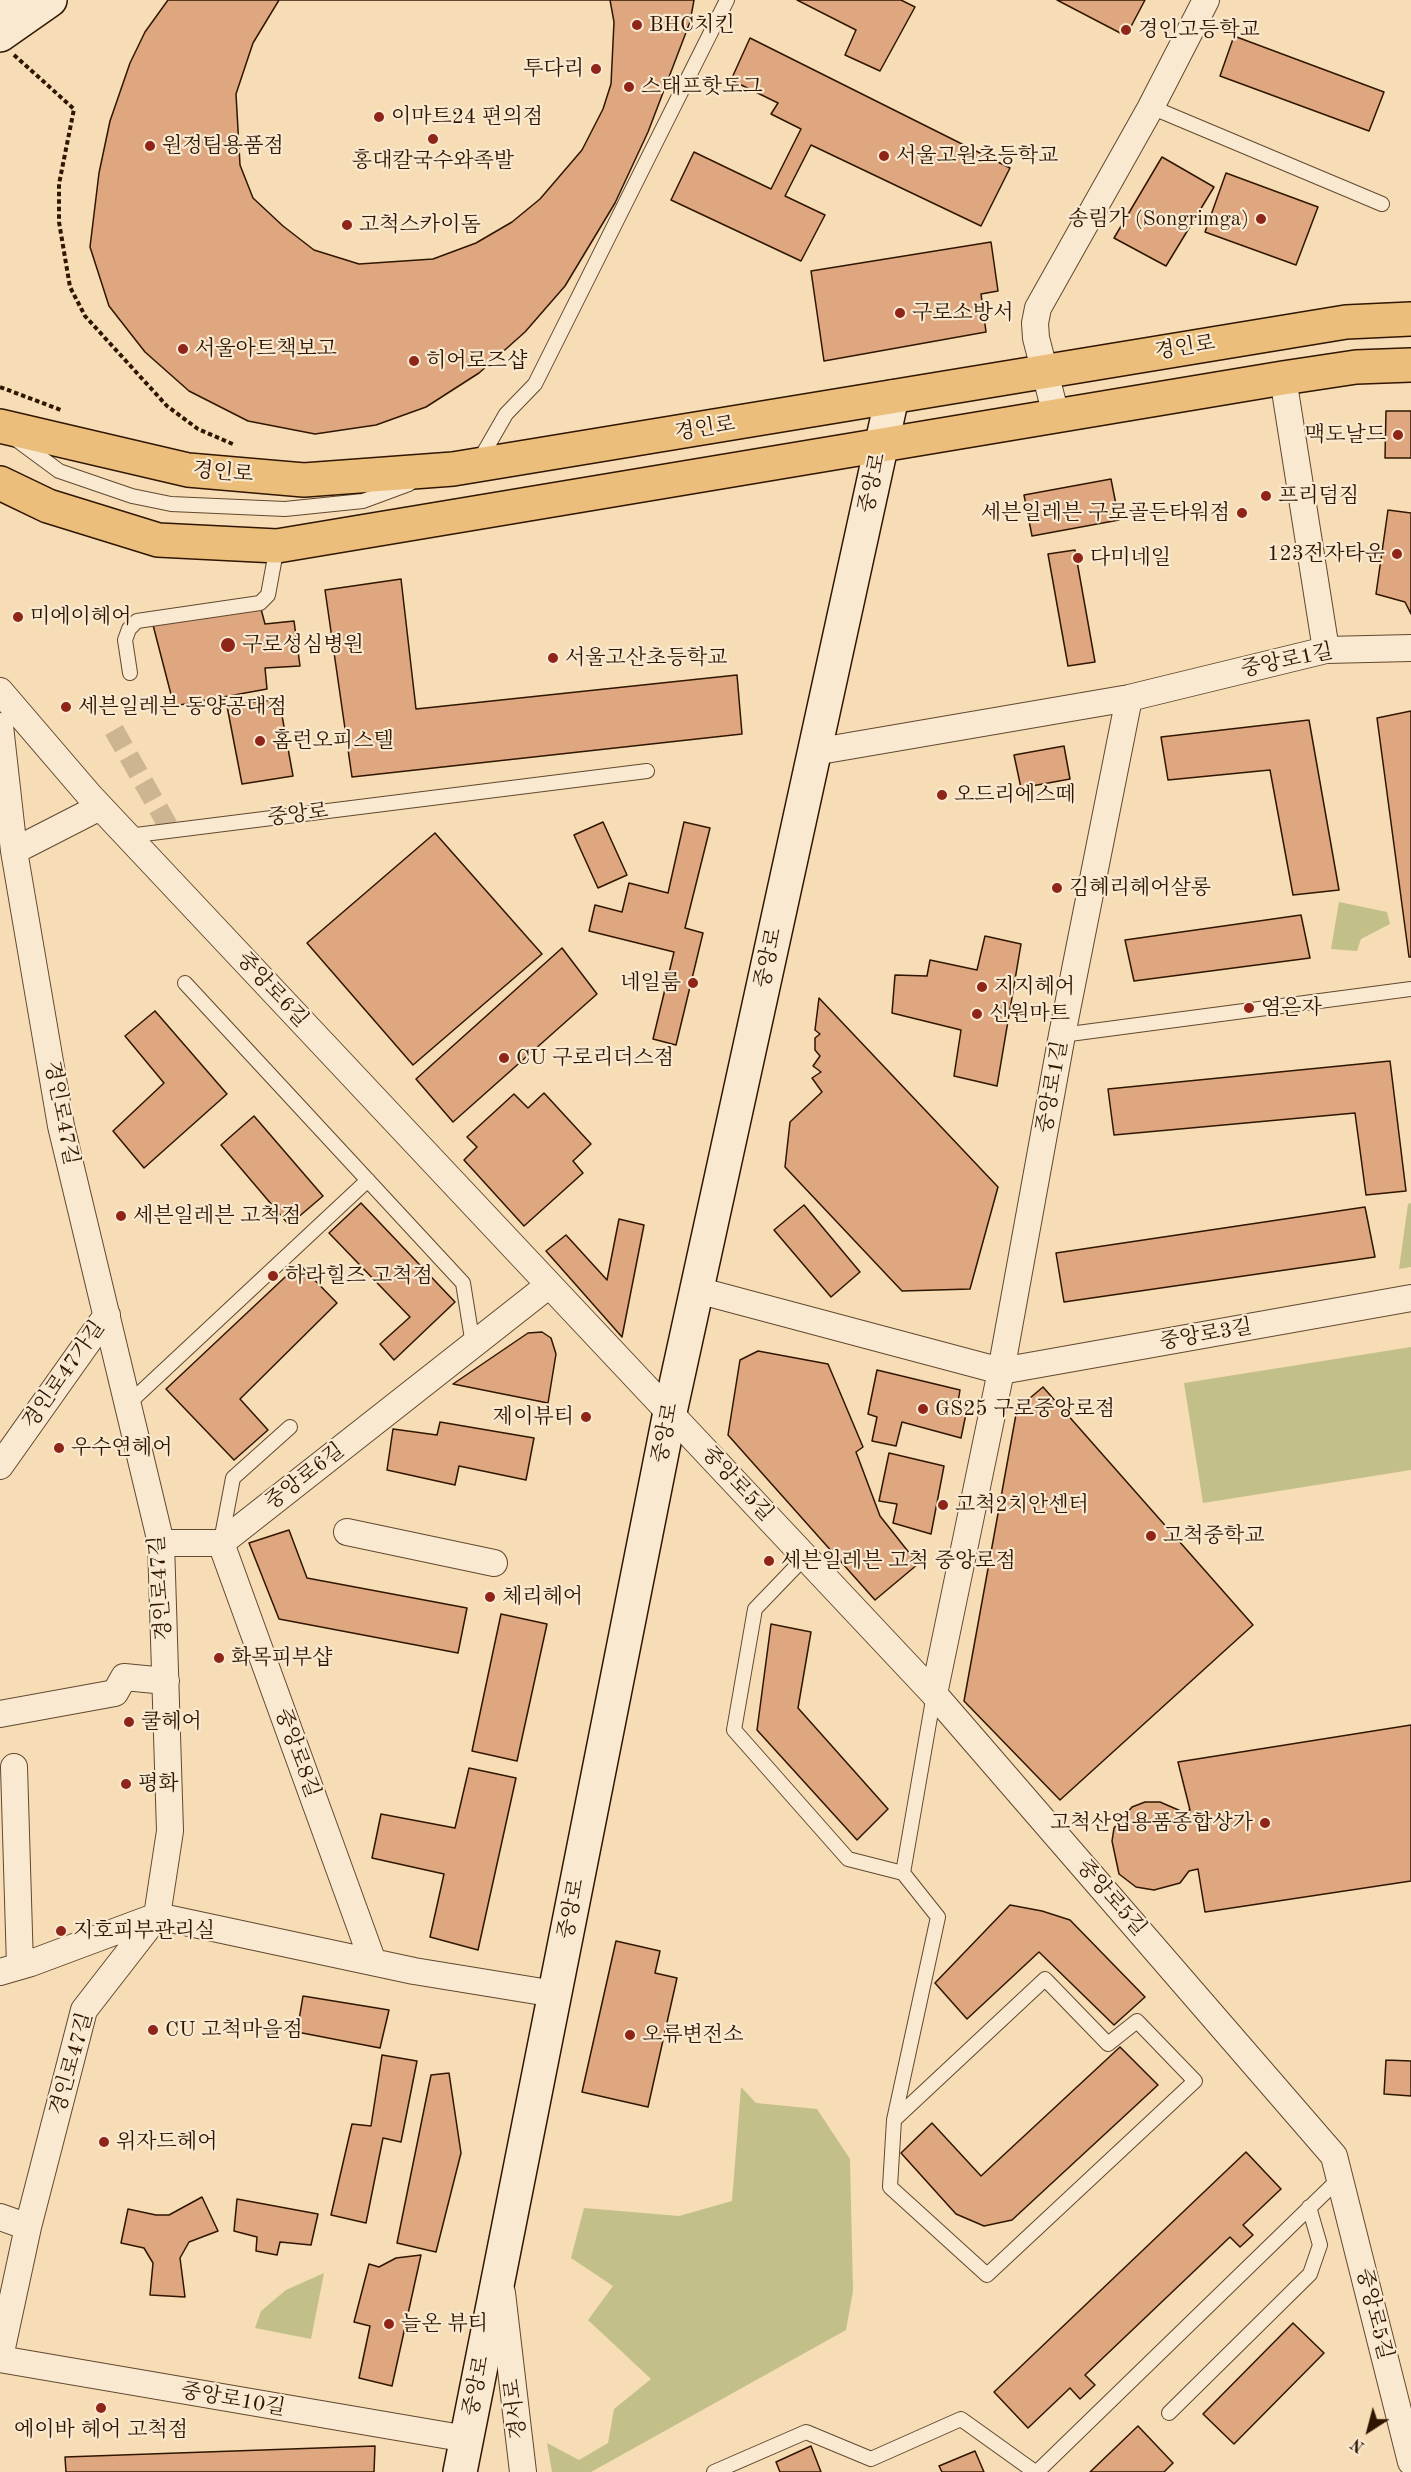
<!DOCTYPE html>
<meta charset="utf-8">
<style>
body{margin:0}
#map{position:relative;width:1411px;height:2472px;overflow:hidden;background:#f6ddb6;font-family:"Old Standard TT",serif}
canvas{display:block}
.north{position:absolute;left:1339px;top:2400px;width:60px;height:60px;-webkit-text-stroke:4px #f9e9d0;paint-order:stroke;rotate:216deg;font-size:16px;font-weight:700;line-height:24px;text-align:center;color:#301600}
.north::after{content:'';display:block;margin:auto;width:21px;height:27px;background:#301600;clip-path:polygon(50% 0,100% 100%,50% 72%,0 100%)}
</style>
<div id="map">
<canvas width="1411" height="2472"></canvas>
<div class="north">N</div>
</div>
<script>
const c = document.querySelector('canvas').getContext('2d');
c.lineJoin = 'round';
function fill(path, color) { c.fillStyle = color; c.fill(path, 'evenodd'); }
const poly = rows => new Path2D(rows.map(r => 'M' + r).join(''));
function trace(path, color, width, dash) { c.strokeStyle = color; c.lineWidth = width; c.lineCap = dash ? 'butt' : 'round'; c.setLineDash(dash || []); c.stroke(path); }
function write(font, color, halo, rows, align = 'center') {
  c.font = font + ' "Old Standard TT","Noto Serif KR",serif'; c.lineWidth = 4.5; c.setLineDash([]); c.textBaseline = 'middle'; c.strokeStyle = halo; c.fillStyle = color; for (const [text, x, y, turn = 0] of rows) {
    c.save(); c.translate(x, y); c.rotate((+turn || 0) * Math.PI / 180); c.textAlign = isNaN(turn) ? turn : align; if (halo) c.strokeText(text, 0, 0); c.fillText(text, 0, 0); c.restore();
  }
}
fill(poly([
 [1339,902,1387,912,1390,924,1361,939,1357,951,1331,949],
 [1411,1203,1411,1267,1399,1269,1408,1204],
 [1411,1347,1411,1470,1203,1503,1184,1383],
 [741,2087,756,2103,817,2109,850,2159,853,2291,846,2330,591,2472,552,2472,547,2443,579,2460,608,2443,614,2409,651,2379,588,2320,613,2286,571,2258,584,2208,679,2216,732,2201],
 [324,2273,311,2339,255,2328,261,2311,286,2290]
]), '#c3bf89');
const building = poly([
 [168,0,694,0,690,22,648,132,615,203,565,286,525,332,479,373,426,407,376,425,315,434,248,421,189,391,145,352,109,306,90,247,99,173,110,121,130,63,145,32,168,0],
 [279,0,610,0,614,22,611,84,603,109,582,150,540,199,512,222,476,243,433,259,359,264,314,250,283,226,253,198,240,165,236,94,253,43,279,0],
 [797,0,901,0,915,7,880,71,845,55,856,30,797,0],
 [1057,0,1145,0,1126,36,1057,0],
 [1234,36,1384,92,1369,131,1220,76,1234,36],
 [750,38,1010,168,981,226,811,145,785,196,825,215,801,261,671,200,694,152,771,189,801,129,771,114,778,103,731,80,750,38],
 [1162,157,1214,187,1166,266,1114,238,1162,157],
 [1226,173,1318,207,1296,265,1205,232,1226,173],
 [991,242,998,291,981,294,986,332,824,361,811,271,991,242],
 [1386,411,1411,411,1411,458,1385,458,1386,411],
 [1111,479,1119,520,1032,536,1024,495,1111,479],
 [1388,510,1411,513,1411,614,1405,602,1376,594,1388,510],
 [1075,550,1095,662,1068,666,1048,554,1075,550],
 [401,579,416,709,737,675,742,734,352,777,325,590,401,579],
 [261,609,265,624,294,621,300,666,265,668,267,689,174,706,153,625,261,609],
 [279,699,293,776,242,784,227,706,279,699],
 [1411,711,1411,957,1409,957,1377,718,1411,711],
 [1309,720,1339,890,1293,895,1270,770,1168,780,1161,737,1309,720],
 [1064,746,1070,779,1021,788,1014,755,1064,746],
 [603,822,627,875,598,888,574,835,603,822],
 [684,822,710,828,685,928,703,933,676,1045,653,1039,674,952,589,931,595,905,622,912,629,883,668,893,684,822],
 [435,833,542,954,413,1065,307,943,435,833],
 [1301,915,1310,958,1134,981,1125,940,1301,915],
 [985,936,1021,944,997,1086,954,1076,961,1030,892,1013,895,975,927,976,930,960,977,970,985,936],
 [562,948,597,994,453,1122,416,1079,562,948],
 [819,998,998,1187,970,1289,902,1291,785,1167,790,1122,822,1092,812,1078,821,1072,813,1066,820,1056,815,1050,815,1038,820,1034,815,1030,819,998],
 [155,1011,227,1094,144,1168,113,1131,164,1083,125,1036,155,1011],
 [1390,1061,1406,1191,1366,1195,1355,1113,1114,1135,1108,1089,1390,1061],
 [544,1093,591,1144,573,1161,583,1173,524,1226,464,1160,477,1147,467,1137,514,1094,528,1108,544,1093],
 [254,1116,323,1196,289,1225,221,1145,254,1116],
 [361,1203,455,1302,394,1360,380,1344,410,1317,329,1233,361,1203],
 [804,1205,860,1272,831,1297,774,1230,804,1205],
 [1365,1207,1375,1257,1064,1302,1056,1253,1365,1207],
 [619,1219,644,1225,622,1337,546,1251,566,1235,607,1280,619,1219],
 [299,1264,337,1303,240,1399,268,1430,234,1460,166,1389,299,1264],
 [542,1332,551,1338,556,1354,548,1403,453,1384,528,1333,542,1332],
 [758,1351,828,1364,863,1447,856,1452,880,1516,918,1564,875,1600,728,1435,740,1360,758,1351],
 [877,1370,960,1390,958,1402,968,1404,961,1438,902,1422,896,1446,872,1441,877,1417,868,1414,877,1370],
 [1043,1387,1253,1625,1060,1800,964,1701,1017,1409,1043,1387],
 [440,1422,534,1438,526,1480,459,1466,455,1485,387,1470,393,1429,437,1435,440,1422],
 [889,1453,944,1466,931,1534,893,1523,897,1504,879,1501,889,1453],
 [289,1530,307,1578,467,1608,458,1653,279,1619,249,1543,289,1530],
 [501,1614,547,1624,517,1761,472,1751,501,1614],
 [771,1624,811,1632,798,1708,888,1809,857,1840,757,1730,771,1624],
 [1411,1725,1411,1881,1205,1912,1198,1869,1189,1871,1180,1883,1154,1890,1136,1887,1119,1874,1112,1841,1114,1828,1132,1807,1145,1802,1160,1802,1183,1812,1190,1810,1178,1762,1411,1725],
 [469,1768,516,1778,478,1950,430,1937,444,1874,372,1858,381,1814,455,1828,469,1768],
 [1010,1905,1042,1911,1070,1920,1145,1997,1114,2025,1039,1952,967,2019,935,1983,1010,1905],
 [616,1941,660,1951,655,1973,677,1978,648,2107,582,2092,616,1941],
 [303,1996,389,2010,380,2048,297,2032,303,1996],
 [1120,2047,1158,2085,1012,2220,984,2226,956,2214,901,2153,932,2123,981,2176,1120,2047],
 [382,2055,417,2061,401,2142,383,2138,366,2223,331,2215,352,2124,371,2126,382,2055],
 [1386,2060,1411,2061,1411,2096,1384,2094,1386,2060],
 [449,2073,461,2153,436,2252,397,2243,431,2075,449,2073],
 [1246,2152,1281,2189,1243,2225,1253,2235,1240,2247,1230,2237,1085,2375,1095,2385,1080,2399,1070,2388,1028,2428,994,2392,1246,2152],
 [202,2197,218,2231,189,2242,180,2258,185,2297,150,2295,153,2263,144,2248,121,2243,128,2209,156,2215,169,2215,202,2197],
 [237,2199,318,2214,311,2245,280,2242,277,2255,256,2251,257,2237,234,2231,237,2199],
 [421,2255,392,2386,359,2378,370,2326,354,2322,369,2264,379,2267,396,2258,421,2255],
 [1293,2323,1324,2353,1234,2444,1203,2414,1293,2323],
 [1138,2426,1173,2463,1164,2472,1090,2472,1138,2426],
 [375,2446,374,2472,66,2472,65,2457,375,2446],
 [811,2446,821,2472,780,2472,776,2462,811,2446],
 [975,2451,984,2472,942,2472,939,2466,975,2451]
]);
fill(building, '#dea77f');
trace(building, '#301600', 1.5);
trace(poly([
 [114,730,171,831]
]), '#ceb592', 20, [20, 10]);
const service = poly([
 [1151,107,1382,204],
 [17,440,59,471,132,496,171,504,285,509,363,501,409,484],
 [479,461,506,414,535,384,727,0],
 [130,673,125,640,129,629,137,621,260,603,268,595,277,546],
 [128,836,647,771],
 [185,983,463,1283,473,1345],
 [1062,1035,1411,989],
 [128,1404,368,1180],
 [221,1541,233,1478,290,1427],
 [805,1557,755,1609,734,1730,848,1859,903,1873],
 [894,2120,1045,1979,1108,2044,1137,2021,1195,2081,987,2275,890,2187,894,2120,938,1917,903,1873,934,1694],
 [1169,2413,1310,2274,1320,2245,1309,2207],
 [714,2472,806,2432,871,2459,961,2419,1035,2472],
 [1037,2472,1340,2178]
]);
const minor = poly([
 [1283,378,1326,650],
 [1056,415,1036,338,1035,323,1038,308,1151,107,1206,0],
 [0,691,90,796,934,1694,1334,2156,1411,2462],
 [0,726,14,851,61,1126,161,1543,170,1831,157,1916,84,2010,28,2227,0,2357],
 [814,752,1129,698,1326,650,1411,648],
 [14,851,100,807],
 [697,1290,1001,1371,1411,1298],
 [0,1466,107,1315],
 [347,1532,494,1563],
 [161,1543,221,1543,549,1285],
 [221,1543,373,1962],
 [934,1694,1001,1371,1062,1035,1129,698],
 [0,1714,115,1693,124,1677,166,1681],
 [14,1767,20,1966],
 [0,1972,31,1963,157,1916,414,1971,555,1994],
 [0,2217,28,2227],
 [502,2293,523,2472],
 [0,2359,467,2439]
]);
const secondary = poly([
 [0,5,7,0],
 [0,35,50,0],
 [460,2472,670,1412,892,397]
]);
const primary = poly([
 [0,426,188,470,304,480,453,469,1346,322,1411,319],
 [0,483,48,506,158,540,277,546,1283,378,1356,367,1411,365]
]);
trace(service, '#62482e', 16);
trace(minor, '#62482e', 28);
trace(secondary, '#301600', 36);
trace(primary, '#301600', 36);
trace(poly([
 [14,55,74,109,59,184,59,222,70,287,85,316,167,406,198,429,235,445],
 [0,387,61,410]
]), '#301600', 4, [4.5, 3]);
trace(service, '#f9e9d0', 14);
trace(minor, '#f9e9d0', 26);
trace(secondary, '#f9e9d0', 33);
trace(primary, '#ebbe7b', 33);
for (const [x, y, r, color] of [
 [637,25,6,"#8f2418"],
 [1126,30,6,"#8f2418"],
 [596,69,6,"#8f2418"],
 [629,87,6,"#8f2418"],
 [379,117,6,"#8f2418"],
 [433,139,6,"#8f2418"],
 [150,146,6,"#8f2418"],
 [884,156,6,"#8f2418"],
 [1261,219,6,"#8f2418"],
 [347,225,6,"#8f2418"],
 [900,313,6,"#8f2418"],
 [183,349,6,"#8f2418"],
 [414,361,6,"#8f2418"],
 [1398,435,6,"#8f2418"],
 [1266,496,6,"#8f2418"],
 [1242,513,6,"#8f2418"],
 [1397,554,6,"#8f2418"],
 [1078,558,6,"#8f2418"],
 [18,617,6,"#8f2418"],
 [228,645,8,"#8f2418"],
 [553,658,6,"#8f2418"],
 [66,707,6,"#8f2418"],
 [260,741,6,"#8f2418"],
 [942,795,6,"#8f2418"],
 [1057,888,6,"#8f2418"],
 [693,983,6,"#8f2418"],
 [982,987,6,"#8f2418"],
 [1249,1008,6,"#8f2418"],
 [977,1014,6,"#8f2418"],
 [504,1058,6,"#8f2418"],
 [121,1216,6,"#8f2418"],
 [273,1276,6,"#8f2418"],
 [923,1409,6,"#8f2418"],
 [586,1417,6,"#8f2418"],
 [59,1448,6,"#8f2418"],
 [943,1505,6,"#8f2418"],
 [1151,1536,6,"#8f2418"],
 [769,1561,6,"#8f2418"],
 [490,1597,6,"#8f2418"],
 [219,1658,6,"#8f2418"],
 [129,1722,6,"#8f2418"],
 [126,1784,6,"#8f2418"],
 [1265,1823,6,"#8f2418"],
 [61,1931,6,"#8f2418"],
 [153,2030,6,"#8f2418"],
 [630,2035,6,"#8f2418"],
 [104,2142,6,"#8f2418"],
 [389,2324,6,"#8f2418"],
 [101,2408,6,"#8f2418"]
]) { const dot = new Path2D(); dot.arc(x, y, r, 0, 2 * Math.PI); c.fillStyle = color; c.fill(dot); trace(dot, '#f9e9d0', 2); }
write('21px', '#301600', '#f9e9d0', [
 ["BHC치킨",649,25],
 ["경인고등학교",1138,30],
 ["투다리",584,69,"right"],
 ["스태프핫도그",641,87],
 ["이마트24 편의점",391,117],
 ["원정팀용품점",162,146],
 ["서울고원초등학교",896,156],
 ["홍대칼국수와족발",433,161,"center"],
 ["송림가 (Songrimga)",1249,219,"right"],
 ["고척스카이돔",359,225],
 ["구로소방서",912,313],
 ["서울아트책보고",195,349],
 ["히어로즈샵",426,361],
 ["맥도날드",1386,435,"right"],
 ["프리덤짐",1278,496],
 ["세븐일레븐 구로골든타워점",1230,513,"right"],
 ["123전자타운",1385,554,"right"],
 ["다미네일",1090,558],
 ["미에이헤어",30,617],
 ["구로성심병원",242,645],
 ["서울고산초등학교",565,658],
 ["세븐일레븐 동양공대점",78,707],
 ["홈런오피스텔",272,741],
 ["오드리에스떼",954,795],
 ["김혜리헤어살롱",1069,888],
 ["네일룸",681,983,"right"],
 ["지지헤어",994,987],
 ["염은자",1261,1008],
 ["신원마트",989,1014],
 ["CU 구로리더스점",516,1058],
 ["세븐일레븐 고척점",133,1216],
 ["하라힐즈 고척점",285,1276],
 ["GS25 구로중앙로점",935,1409],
 ["제이뷰티",574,1417,"right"],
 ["우수연헤어",71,1448],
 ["고척2치안센터",955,1505],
 ["고척중학교",1163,1536],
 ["세븐일레븐 고척 중앙로점",781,1561],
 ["체리헤어",502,1597],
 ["화목피부샵",231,1658],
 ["쿨헤어",141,1722],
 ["평화",138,1784],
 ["고척산업용품종합상가",1253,1823,"right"],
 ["지호피부관리실",73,1931],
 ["CU 고척마을점",165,2030],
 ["오류변전소",642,2035],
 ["위자드헤어",116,2142],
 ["늘온 뷰티",401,2324],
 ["에이바 헤어 고척점",101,2430,"center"]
], 'left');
write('21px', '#301600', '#f9e9d0', [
 ["경인로",1185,348,-9],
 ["경인로",705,429,-9],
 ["경인로",223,473,5],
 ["중앙로",873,483,-78],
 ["중앙로1길",1287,661,-12],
 ["중앙로",298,815,-7],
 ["중앙로",769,958,-78],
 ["중앙로6길",272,990,47],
 ["중앙로1길",1053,1087,-80],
 ["경인로47길",61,1113,79],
 ["중앙로3길",1206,1335,-10],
 ["경인로47가길",64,1375,-55],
 ["중앙로",666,1433,-79],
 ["중앙로6길",305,1477,-38],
 ["중앙로5길",737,1484,47],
 ["경인로47길",161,1588,-94],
 ["중앙로8길",297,1753,70],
 ["중앙로5길",1111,1898,49],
 ["중앙로",572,1909,-79],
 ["경인로47길",72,2064,-74],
 ["중앙로5길",1374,2314,76],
 ["중앙로",477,2386,-79],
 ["중앙로10길",233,2400,10],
 ["경서로",516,2409,-97]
]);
</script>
